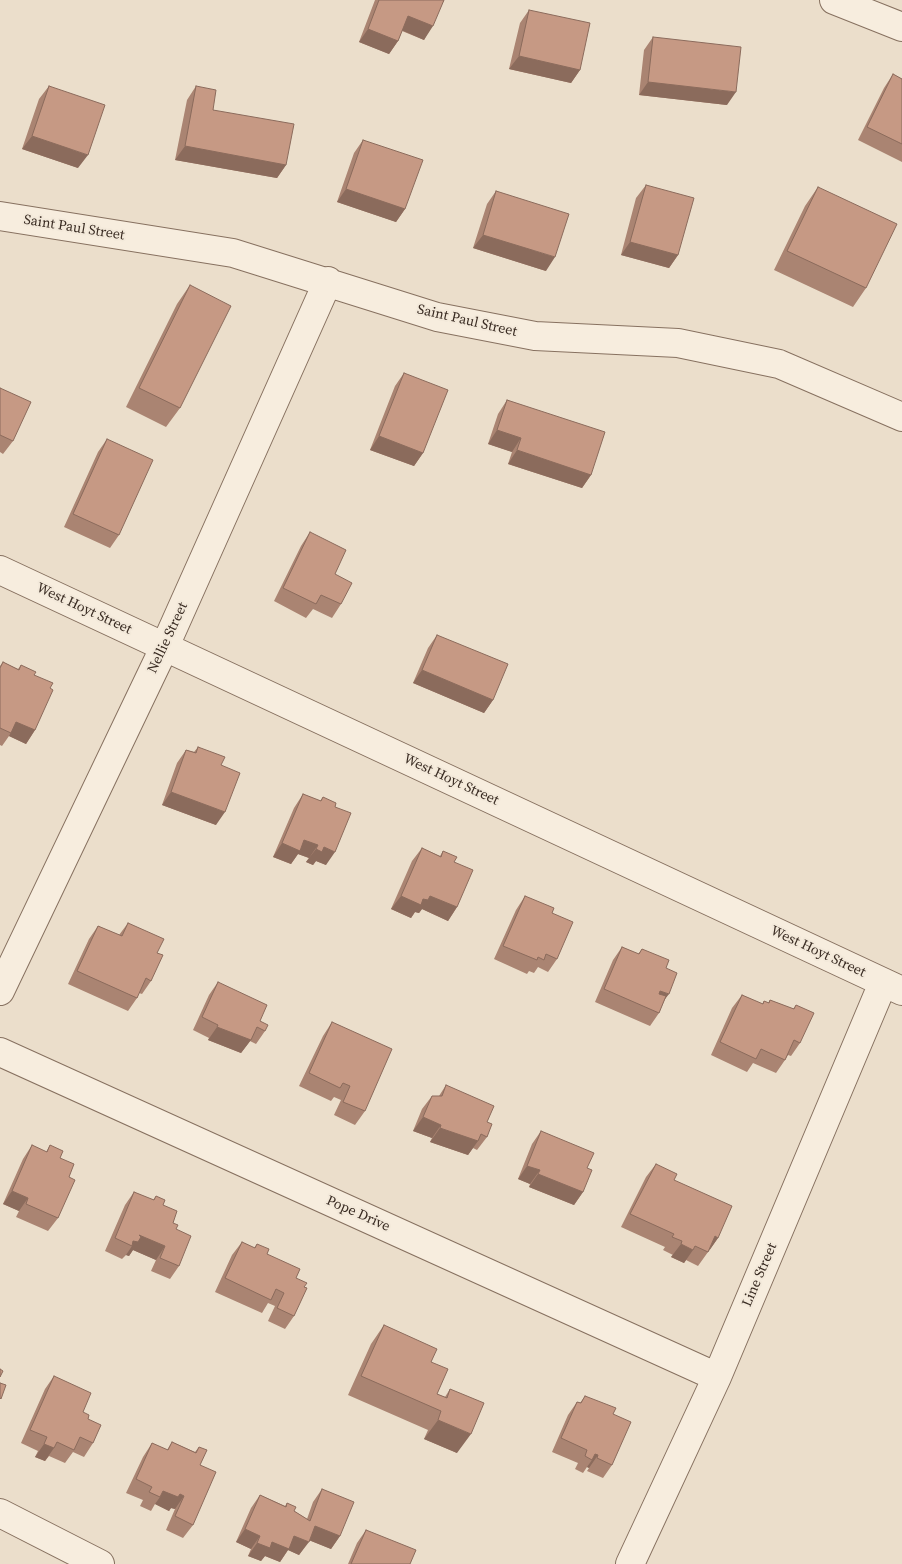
<!DOCTYPE html>
<style>
body{margin:0}
canvas{display:block;background:#ebdecb}
</style>
<canvas width="902" height="1564"></canvas>
<script>
const c = document.querySelector('canvas').getContext('2d');
c.lineJoin = 'round';
const poly = rows => new Path2D(rows.map(r => 'M' + r).join(''));
function trace(path, color, width, dash) { c.strokeStyle = color; c.lineWidth = width; c.lineCap = dash ? 'butt' : 'round'; c.setLineDash(dash || []); c.stroke(path); }
function fill(path, color) { c.fillStyle = color; c.fill(path, 'evenodd'); }
function write(font, color, halo, rows, align = 'center') {
  c.font = font + ' "Source Serif 4",serif'; c.lineWidth = 4; c.setLineDash([]); c.textBaseline = 'middle'; c.strokeStyle = halo; c.fillStyle = color; for (const [text, x, y, turn = 0] of rows) {
    c.save(); c.translate(x, y); c.rotate((+turn || 0) * Math.PI / 180); c.textAlign = isNaN(turn) ? turn : align; if (halo) c.strokeText(text, 0, 0); c.fillText(text, 0, 0); c.restore();
  }
}
const minor = poly([
 [834,0,902,27],
 [0,216,233,253,437,317,535,336,678,343,779,364,902,417],
 [0,570,902,991],
 [0,991,165,646,328,281],
 [0,1052,717,1377],
 [0,1513,100,1564],
 [630,1564,717,1377,883,983]
]);
trace(minor, '#877160', 30);
trace(minor, '#f7edde', 28);
fill(poly([
 [375,0,444,0,424,40,402,31,398,41,389,54,359,42],
 [529,10,580,70,571,83,509,69,520,23],
 [653,37,727,105,639,95,644,50],
 [893,74,902,79,902,162,858,140,884,88],
 [49,86,78,168,22,149,39,99],
 [196,86,213,110,286,165,277,178,175,160,187,100],
 [363,140,405,209,396,222,337,202,354,153],
 [646,185,678,255,669,268,621,255,636,198],
 [818,187,866,288,853,307,774,270,805,206],
 [496,191,546,271,473,248,487,204],
 [190,285,180,408,166,427,126,407,177,304],
 [404,373,423,453,414,466,370,450,395,386],
 [0,388,13,441,3,454,0,452],
 [507,400,591,475,582,488,508,464,512,452,488,444,498,414],
 [107,439,119,535,110,548,64,527,98,452],
 [310,532,341,604,332,618,313,609,306,618,274,601,301,546],
 [437,635,493,700,484,713,413,683,428,648],
 [3,662,18,669,21,665,50,688,35,730,26,744,9,736,2,746,0,745,0,666],
 [198,747,221,765,216,825,162,805,177,763,186,750,194,752],
 [303,794,320,801,323,797,335,807,326,865,316,861,313,865,306,862,309,858,298,854,291,864,273,857,294,808],
 [422,848,440,856,443,851,454,862,457,907,448,921,422,909,419,913,415,912,411,918,391,909,412,861],
 [525,896,552,913,557,959,548,972,538,967,534,973,529,971,527,974,494,959,516,910],
 [128,923,157,953,151,981,142,994,139,993,137,998,128,1011,68,984,89,939,98,926,119,935],
 [622,947,638,954,642,949,666,968,665,999,659,1013,650,1026,595,1002,613,960],
 [218,982,260,1021,265,1031,256,1044,250,1041,241,1053,208,1040,209,1038,193,1030,209,995],
 [742,995,762,1004,764,1001,768,1003,770,1000,793,1009,796,1005,800,1043,791,1056,788,1055,785,1060,776,1073,753,1063,747,1072,711,1055,732,1008],
 [332,1022,365,1111,355,1125,334,1115,341,1100,334,1097,331,1101,299,1086,323,1036],
 [446,1085,487,1122,487,1137,477,1150,473,1148,468,1155,430,1142,432,1138,413,1131,422,1109,432,1096,439,1096],
 [541,1131,587,1168,583,1192,574,1205,529,1187,530,1184,518,1179,532,1144],
 [32,1145,46,1152,50,1145,60,1158,69,1177,58,1218,48,1231,16,1217,19,1211,3,1204,23,1159],
 [656,1164,674,1180,718,1238,698,1266,686,1260,684,1263,671,1257,673,1255,663,1250,665,1247,621,1227,646,1177],
 [134,1192,153,1200,156,1196,163,1205,176,1229,179,1266,170,1279,151,1271,156,1260,133,1250,129,1256,126,1255,122,1259,105,1251,125,1205],
 [242,1242,254,1248,257,1244,267,1254,296,1278,304,1287,294,1316,285,1329,268,1321,275,1306,268,1303,262,1313,215,1292,232,1255],
 [384,1325,431,1362,437,1394,445,1397,450,1389,457,1453,424,1439,428,1430,348,1395,371,1344],
 [54,1376,88,1419,93,1443,84,1457,73,1452,65,1463,49,1456,45,1461,35,1457,38,1451,21,1443,45,1389],
 [585,1396,613,1414,612,1465,603,1478,587,1471,589,1468,587,1467,583,1473,575,1469,578,1463,552,1452,568,1415,577,1402,580,1403],
 [172,1442,195,1452,199,1447,200,1465,193,1525,183,1538,166,1530,175,1509,171,1508,169,1511,155,1504,151,1511,140,1506,143,1500,126,1493,143,1457,152,1443,167,1450],
 [322,1489,340,1536,331,1549,309,1540,299,1555,288,1550,280,1562,265,1556,261,1561,248,1556,251,1549,236,1542,251,1508,260,1495,285,1506,287,1503,294,1511,307,1519,313,1502],
 [366,1530,410,1564,348,1564,357,1543]
]), '#aa8472');
fill(poly([
 [408,16,433,26,424,40,399,29],
 [368,29,398,41,389,54,359,42],
 [519,56,580,70,571,83,509,69],
 [648,82,736,92,727,105,639,95],
 [32,136,88,155,78,168,22,149],
 [185,146,286,165,277,178,175,160],
 [346,189,405,209,396,222,337,202],
 [483,235,555,257,546,271,473,248],
 [630,242,678,255,669,268,621,255],
 [497,430,521,438,512,452,488,444],
 [379,436,423,453,414,466,370,450],
 [517,450,591,475,582,488,508,464],
 [422,670,493,700,484,713,413,683],
 [16,722,35,730,26,744,9,736],
 [171,792,225,812,216,825,162,805],
 [304,840,318,845,309,858,298,854,291,864,273,857,282,843],
 [324,847,335,852,326,865,316,861,313,865,306,862,316,849],
 [401,896,423,899,430,896,457,907,448,921,422,909,419,913,415,912,411,918,391,909],
 [660,991,669,994,659,1007,651,1004],
 [217,1027,251,1040,241,1053,208,1040],
 [423,1117,441,1125,432,1138,413,1131],
 [440,1128,478,1141,468,1155,430,1142],
 [527,1166,540,1170,530,1184,518,1179],
 [538,1174,583,1192,574,1205,529,1187],
 [12,1191,28,1198,19,1211,3,1204],
 [139,1235,165,1246,156,1260,133,1250,129,1256,126,1255,132,1246,133,1241],
 [715,1236,718,1238,709,1251],
 [681,1244,693,1250,684,1263,671,1257],
 [438,1420,471,1434,457,1453,424,1439],
 [44,1444,54,1448,45,1461,35,1457],
 [595,1454,598,1455,589,1468,587,1467,592,1460],
 [163,1491,180,1494,184,1496,175,1509,171,1508,169,1511,155,1504,160,1497],
 [315,1526,340,1536,331,1549,306,1539],
 [245,1529,260,1536,251,1549,236,1542],
 [294,1536,309,1542,299,1555,288,1550,280,1562,265,1556,261,1561,248,1556,257,1543,272,1542]
]), '#8b6b5c');
const building = poly([
 [379,0,444,0,433,26,408,16,398,41,368,29,379,0],
 [529,10,590,23,580,70,519,56,529,10],
 [653,37,741,47,736,92,648,82,653,37],
 [893,74,902,79,902,144,867,127,893,74],
 [49,86,105,105,88,155,32,136,49,86],
 [196,86,216,90,213,110,294,124,286,165,185,146,196,86],
 [363,140,423,160,405,209,346,189,363,140],
 [646,185,694,198,678,255,630,242,646,185],
 [818,187,897,224,866,288,787,251,818,187],
 [496,191,569,214,555,257,483,235,496,191],
 [190,285,231,306,180,408,139,388,190,285],
 [404,373,448,390,423,453,379,436,404,373],
 [0,388,31,402,13,441,0,435,0,388],
 [507,400,605,432,591,475,517,450,521,438,497,430,507,400],
 [107,439,153,460,119,535,73,514,107,439],
 [310,532,346,550,335,574,352,583,341,604,321,595,316,604,283,588,310,532],
 [437,635,508,664,493,700,422,670,437,635],
 [3,662,19,670,21,665,36,672,34,675,53,683,50,688,53,690,35,730,16,722,11,733,0,728,0,668,3,662],
 [198,747,225,757,221,765,240,773,225,812,171,792,186,750,196,753,198,747],
 [303,794,321,801,323,797,336,803,335,807,351,813,335,852,324,847,322,852,316,849,318,845,304,840,300,851,282,843,303,794],
 [422,848,441,857,443,851,457,857,454,862,473,870,457,907,430,896,428,900,423,899,421,905,401,896,422,848],
 [525,896,554,908,552,913,573,922,557,959,546,954,544,960,538,957,537,960,503,946,525,896],
 [128,923,164,939,157,953,163,955,151,981,146,978,137,998,77,971,98,926,122,936,128,923],
 [622,947,639,954,642,949,669,960,666,968,677,973,669,994,660,991,659,994,666,996,659,1013,604,989,622,947],
 [218,982,267,1005,260,1021,268,1025,265,1031,257,1027,251,1040,217,1027,218,1025,202,1017,218,982],
 [742,995,763,1004,764,1001,769,1003,770,1000,794,1009,796,1005,814,1013,800,1043,794,1040,785,1060,761,1049,756,1059,720,1042,742,995],
 [332,1022,392,1049,365,1111,343,1102,350,1086,343,1083,340,1088,309,1073,332,1022],
 [446,1085,494,1106,487,1122,492,1124,487,1137,481,1134,478,1141,440,1128,441,1125,423,1117,432,1096,442,1096,446,1085],
 [541,1131,594,1153,587,1168,592,1170,583,1192,538,1174,540,1170,527,1166,541,1131],
 [32,1145,47,1152,50,1145,63,1151,60,1158,74,1164,69,1177,75,1180,58,1218,26,1204,28,1198,12,1191,32,1145],
 [656,1164,677,1174,674,1180,732,1206,718,1238,715,1236,708,1252,695,1246,693,1250,681,1244,682,1241,672,1237,674,1234,630,1214,656,1164],
 [134,1192,154,1200,156,1196,165,1200,163,1205,177,1211,173,1223,178,1225,176,1229,191,1236,179,1266,160,1258,165,1246,139,1235,141,1237,138,1242,133,1241,132,1246,115,1238,134,1192],
 [242,1242,255,1248,257,1244,269,1249,267,1254,300,1269,296,1278,307,1283,304,1287,307,1288,294,1316,277,1308,284,1293,276,1289,271,1300,225,1278,242,1242],
 [384,1325,437,1349,431,1362,448,1369,437,1394,447,1398,450,1389,484,1403,471,1434,438,1420,441,1411,361,1376,384,1325],
 [0,1369,3,1371,0,1377,0,1369],
 [54,1376,91,1393,83,1412,89,1415,88,1419,101,1425,93,1443,80,1437,74,1450,57,1442,54,1448,44,1444,47,1437,30,1430,54,1376],
 [0,1383,6,1385,1,1399,0,1398,0,1383],
 [585,1396,616,1408,613,1414,631,1422,612,1465,597,1458,598,1455,595,1454,592,1460,585,1456,587,1450,561,1438,577,1402,581,1403,585,1396],
 [172,1442,196,1453,199,1447,207,1450,200,1465,216,1472,193,1525,175,1516,184,1496,180,1494,178,1497,163,1491,160,1497,149,1492,152,1487,136,1479,152,1443,168,1450,172,1442],
 [322,1489,354,1502,340,1536,315,1526,309,1542,294,1536,289,1549,272,1542,270,1548,257,1543,260,1536,245,1529,260,1495,286,1507,287,1503,296,1507,294,1511,310,1521,322,1489],
 [366,1530,416,1550,410,1564,351,1564,366,1530]
]);
fill(building, '#c69984');
trace(building, '#8b6b5c', 1);
write('14px', '#392b22', '#f3e9da', [
 ["Saint Paul Street",74,228,9],
 ["Saint Paul Street",467,321,13],
 ["West Hoyt Street",84,609,25],
 ["Nellie Street",168,638,-65],
 ["West Hoyt Street",451,780,25],
 ["West Hoyt Street",818,952,25],
 ["Pope Drive",358,1214,24],
 ["Line Street",760,1275,-67]
]);
</script>
